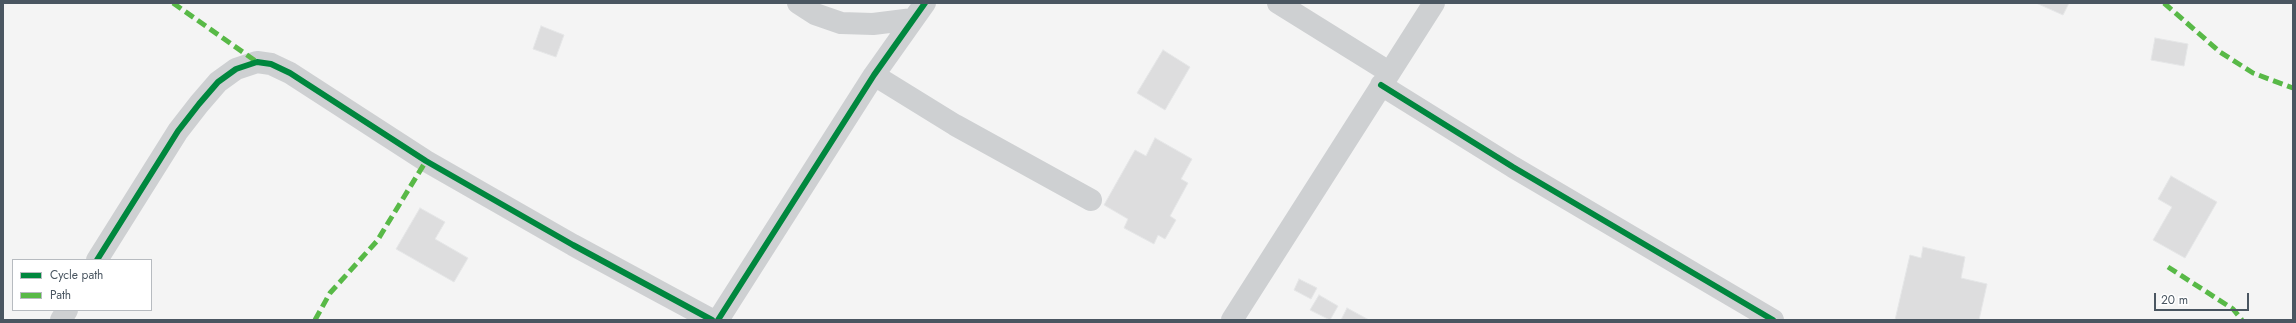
<!DOCTYPE html>
<style>
body{margin:0}
#map{position:relative;width:2296px;height:323px;overflow:hidden;background:#f4f4f4;font-family:Jost,sans-serif}
canvas{display:block}
.frame{position:absolute;inset:0;border:4px solid #4a5661;pointer-events:none}
.legend{position:absolute;left:12px;top:259px;width:140px;height:52px;box-sizing:border-box;background:#fff;border:1px solid #b7bbc0;margin:0;padding:5px 7px;list-style:none;font-size:12px;color:#4a5661}
.legend li{display:flex;align-items:center;gap:8px;height:20px}
.legend b{width:20px;border:1px solid #b7bbc0}
.scale{position:absolute;left:2154px;top:293px;width:95px;height:18px;box-sizing:border-box;border:2px solid #4a5661;border-top:0;padding-left:5px;font-size:12px;line-height:14px;white-space:nowrap;color:#4a5661;-webkit-text-stroke:3px #fff;paint-order:stroke}
</style>
<div id="map">
<canvas width="2296" height="323"></canvas>
<div class="frame"></div>
<ul class="legend">
<li><b style="height:5px;background:#00873e"></b>Cycle path</li>
<li><b style="height:5px;background:#58b947"></b>Path</li>
</ul>
<div class="scale">20 m</div>
</div>
<script>
const c = document.querySelector('canvas').getContext('2d');
c.lineJoin = 'round';
function fill(path, color) { c.fillStyle = color; c.fill(path, 'evenodd'); }
const poly = rows => new Path2D(rows.map(r => 'M' + r).join(''));
function trace(path, color, width, dash) { c.strokeStyle = color; c.lineWidth = width; c.lineCap = dash ? 'butt' : 'round'; c.setLineDash(dash || []); c.stroke(path); }
const building = poly([
 [2036,3,2069,3,2063,15,2036,3],
 [541,26,564,35,556,57,533,49,541,26],
 [2155,38,2188,44,2184,66,2151,60,2155,38],
 [1163,50,1190,67,1165,110,1137,93,1163,50],
 [1155,138,1192,159,1181,179,1188,183,1170,216,1176,220,1165,239,1158,235,1154,244,1124,228,1128,219,1104,205,1135,150,1146,156,1155,138],
 [2171,176,2217,202,2185,258,2153,240,2172,207,2158,199,2171,176],
 [420,208,445,222,435,239,468,258,454,282,396,249,420,208],
 [1923,247,1965,257,1961,278,1987,284,1979,320,1895,320,1910,255,1921,258,1923,247],
 [1299,279,1317,288,1311,299,1294,290,1299,279],
 [1319,295,1338,306,1330,320,1310,310,1319,295],
 [1347,308,1369,320,1341,320,1347,308]
]);
fill(building, '#ddddde');
trace(building, '#e5e6e7', 1);
trace(poly([
 [798,3,815,14,841,23,873,24,913,19],
 [1278,3,1389,72],
 [874,75,955,125,1091,200],
 [1381,85,1513,167,1773,320],
 [97,260,178,131,199,104,218,82,236,69,257,62,271,64,290,73,426,161,573,245,712,320],
 [61,320,67,310],
 [718,320,874,75,925,3],
 [1232,320,1434,3]
]), '#ced0d2', 22);
trace(poly([
 [173,3,257,62],
 [2164,3,2220,52,2253,73,2293,88],
 [2168,267,2233,309,2242,320],
 [315,320,330,293,377,241,426,161]
]), '#58b947', 5, [10, 5]);
trace(poly([
 [1381,85,1513,167,1773,320],
 [97,260,178,131,199,104,218,82,236,69,257,62,271,64,290,73,426,161,573,245,712,320],
 [718,320,874,75,925,3]
]), '#00873e', 6);
</script>
